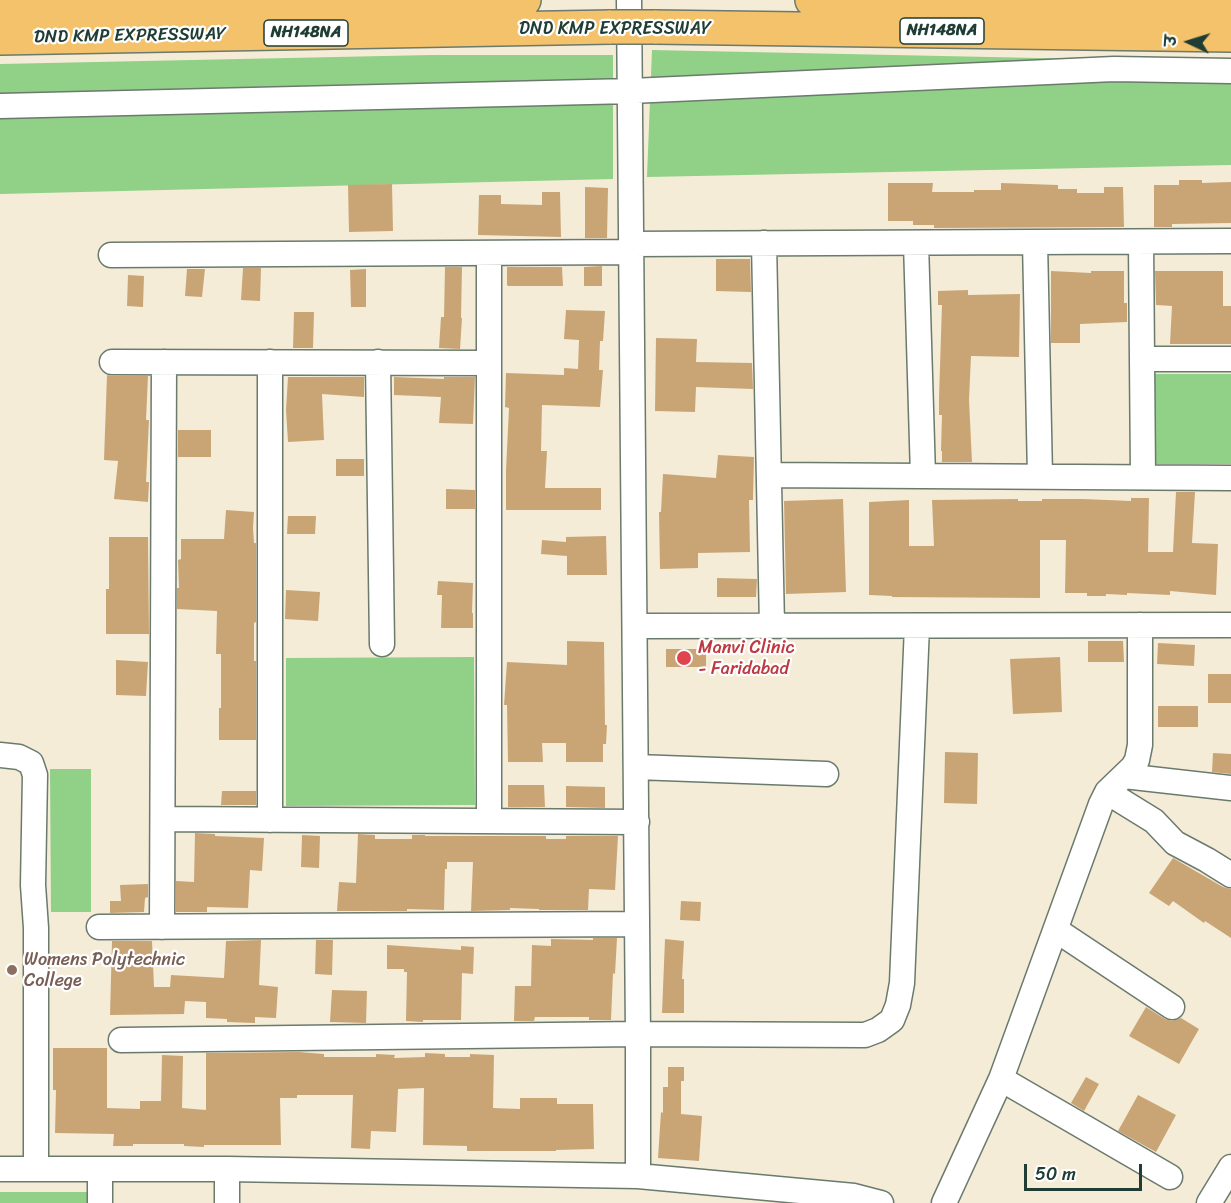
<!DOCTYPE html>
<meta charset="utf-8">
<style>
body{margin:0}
#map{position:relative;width:1231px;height:1203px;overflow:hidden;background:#f4ecd7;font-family:Sriracha,"Playpen Sans Deva",sans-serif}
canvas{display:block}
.north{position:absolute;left:1159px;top:12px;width:60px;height:60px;-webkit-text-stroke:4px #fff;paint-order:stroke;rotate:274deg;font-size:16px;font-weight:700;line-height:24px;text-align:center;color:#1f3d34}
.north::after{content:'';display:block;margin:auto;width:21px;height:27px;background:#1f3d34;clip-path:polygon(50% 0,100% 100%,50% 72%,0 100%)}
.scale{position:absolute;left:1024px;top:1164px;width:118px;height:27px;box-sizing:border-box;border:3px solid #1f3d34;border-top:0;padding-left:8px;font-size:18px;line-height:21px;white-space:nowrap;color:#1f3d34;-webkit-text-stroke:4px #fff;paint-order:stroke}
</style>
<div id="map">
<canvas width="1231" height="1203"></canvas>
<div class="north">उ</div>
<div class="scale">50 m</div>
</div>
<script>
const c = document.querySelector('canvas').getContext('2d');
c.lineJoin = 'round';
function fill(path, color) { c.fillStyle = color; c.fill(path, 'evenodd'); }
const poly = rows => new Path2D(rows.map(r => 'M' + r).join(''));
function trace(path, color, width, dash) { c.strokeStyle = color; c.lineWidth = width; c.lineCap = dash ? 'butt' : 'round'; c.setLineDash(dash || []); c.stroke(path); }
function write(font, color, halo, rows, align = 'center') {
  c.font = font + ' Sriracha,sans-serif'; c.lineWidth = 4.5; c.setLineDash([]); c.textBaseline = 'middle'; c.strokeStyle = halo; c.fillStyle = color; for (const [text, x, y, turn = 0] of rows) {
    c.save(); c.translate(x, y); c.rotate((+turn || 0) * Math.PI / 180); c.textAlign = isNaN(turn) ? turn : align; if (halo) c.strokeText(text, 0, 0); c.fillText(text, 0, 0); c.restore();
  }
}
fill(poly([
 [652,50,1231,62,1231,165,647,177],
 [432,55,613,55,613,179,0,194,0,64],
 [1154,374,1231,374,1231,464,1154,464],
 [474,657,475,805,286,806,286,658],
 [50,769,91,769,91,912,51,912],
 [0,1192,87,1192,87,1203,0,1203]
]), '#90d087');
fill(poly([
 [1179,180,1202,180,1202,183,1231,182,1231,223,1172,224,1172,227,1154,227,1154,185,1179,185],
 [888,183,933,183,932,192,974,192,974,190,1001,190,1001,183,1058,185,1058,189,1077,189,1077,193,1104,193,1104,187,1123,187,1124,227,934,228,934,225,913,225,913,221,888,221],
 [392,184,393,231,349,232,348,185],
 [585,187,608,188,607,238,585,238],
 [542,192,560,192,561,237,478,235,479,195,501,195,501,204,542,205],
 [716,259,750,259,751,292,716,291],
 [602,266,602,286,584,286,584,267],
 [445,267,462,267,461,318,462,318,460,349,439,348,441,317,444,317],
 [507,267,562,267,563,286,508,286,507,285],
 [243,268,261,268,260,301,241,300],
 [187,269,205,269,202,297,185,296],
 [366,269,366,307,351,307,350,270],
 [1051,271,1091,273,1091,271,1124,271,1124,303,1127,303,1127,322,1080,324,1080,343,1051,343],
 [1155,271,1223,271,1223,306,1231,306,1231,344,1170,344,1172,306,1156,305],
 [128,275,144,276,143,307,127,306],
 [968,290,968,295,1020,294,1019,357,971,356,969,400,972,462,942,462,942,451,941,451,942,415,939,415,939,397,942,305,938,305,938,291],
 [566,310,605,311,603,341,600,341,599,370,603,370,600,407,542,405,541,451,547,451,545,488,601,488,601,510,506,510,506,470,509,408,505,407,506,373,564,375,564,368,578,369,579,340,564,339],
 [294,312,314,312,313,348,293,348],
 [656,338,697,339,696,362,752,363,753,389,696,387,695,412,655,411],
 [107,375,112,376,148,376,146,420,149,420,146,482,149,482,148,502,114,499,118,461,104,460],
 [288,377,364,377,364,397,322,394,324,440,288,442,286,410],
 [394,377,444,379,444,377,475,377,473,424,439,423,441,397,394,395],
 [178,430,211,430,211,457,178,457],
 [718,455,754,457,753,500,749,500,750,552,698,553,698,568,660,569,659,512,661,512,663,474,716,478],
 [336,459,364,459,364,476,336,476],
 [446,489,475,490,475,509,446,509],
 [1176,492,1195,492,1192,543,1218,544,1216,595,1170,591,1170,595,1127,593,1127,595,1106,594,1106,596,1087,596,1087,593,1065,593,1066,540,1040,540,1040,598,892,597,892,596,869,595,869,502,909,500,909,546,934,546,932,500,1018,499,1018,501,1042,501,1042,499,1083,499,1131,501,1131,498,1149,498,1148,552,1173,552],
 [843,499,846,592,786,594,784,501],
 [226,510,254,512,253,528,254,543,256,543,256,622,254,623,254,661,256,661,256,740,219,740,219,708,221,708,221,654,216,654,217,611,177,609,177,588,179,588,178,560,181,559,181,539,224,539],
 [288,516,316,516,315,534,287,534],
 [606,536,607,575,567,575,567,556,541,554,542,540,566,542,566,537],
 [109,537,148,537,149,634,106,634,106,589,109,589],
 [717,578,757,579,756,597,717,597],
 [438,581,473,583,472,613,473,613,473,628,441,628,442,595,437,595],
 [286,590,320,592,318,621,285,619],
 [567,641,604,642,605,725,607,725,606,744,603,744,603,762,566,762,566,743,542,743,543,762,508,762,507,705,504,705,507,662,567,665],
 [1088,641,1123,641,1124,662,1088,662],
 [1158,643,1195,645,1194,666,1157,664],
 [666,649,706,649,706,667,666,667],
 [1060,657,1062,712,1013,714,1010,659],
 [116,660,148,662,146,696,116,695],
 [1208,674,1231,674,1231,703,1208,703],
 [1158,706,1198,706,1198,727,1158,727],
 [945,752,978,753,977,804,944,803],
 [1213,753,1231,754,1231,774,1212,772],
 [508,785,544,785,545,807,508,807],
 [566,786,605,787,605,808,566,807],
 [222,791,256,791,256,805,221,805],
 [195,833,215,834,215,836,264,838,262,871,250,870,248,908,207,907,207,912,176,912,176,881,194,882],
 [358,834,375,835,375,839,412,839,412,835,425,835,425,836,546,836,546,839,566,839,566,836,618,836,615,890,589,889,588,910,539,910,539,909,510,908,510,910,471,911,473,862,447,862,447,869,445,869,444,910,407,909,407,911,337,911,339,882,356,883],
 [302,835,320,836,319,868,301,867],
 [1173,858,1223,887,1231,889,1231,938,1205,921,1204,923,1173,901,1169,906,1149,893],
 [148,884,148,897,145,898,144,912,110,913,110,901,121,901,120,885],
 [681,901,701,902,700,921,680,920],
 [593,938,617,938,615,974,613,973,611,1020,589,1020,589,1017,535,1017,534,1021,514,1021,515,986,531,986,532,945,551,946,551,939,593,940],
 [665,939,684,941,682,979,684,979,684,1013,662,1013],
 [261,940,259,985,278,987,276,1018,255,1017,255,1023,227,1022,227,1019,206,1018,206,1002,185,1001,184,1014,110,1015,112,941,152,941,154,987,170,987,171,975,224,978,226,941],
 [316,940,333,940,332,975,315,974],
 [387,945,461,950,461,946,474,947,473,974,462,973,461,1020,423,1020,423,1022,406,1021,407,972,404,972,404,969,387,969],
 [332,990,367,991,366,1023,330,1022],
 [1146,1007,1165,1019,1172,1021,1181,1018,1199,1029,1179,1064,1129,1036],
 [53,1048,107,1048,107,1108,140,1109,140,1101,161,1101,162,1055,183,1056,182,1108,206,1110,206,1053,299,1052,324,1054,324,1057,376,1057,376,1054,395,1055,394,1058,425,1057,425,1053,445,1054,445,1057,470,1057,470,1054,494,1055,493,1108,520,1109,520,1098,557,1098,557,1104,593,1104,594,1149,556,1150,556,1151,467,1151,467,1146,423,1145,424,1088,398,1089,396,1132,371,1131,370,1149,351,1148,353,1095,297,1095,297,1098,280,1098,281,1145,204,1145,204,1147,184,1146,184,1144,133,1144,133,1146,113,1146,114,1134,55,1133,56,1090,53,1090],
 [668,1067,684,1067,684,1081,681,1081,681,1114,702,1116,699,1161,658,1158,661,1112,663,1113,663,1087,668,1087],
 [1086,1077,1099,1084,1084,1111,1071,1103],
 [1138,1095,1176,1115,1156,1152,1118,1131]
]), '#c9a576');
const minor = poly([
 [629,0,638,1034,638,1176],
 [0,106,631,91,1114,69,1231,71],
 [1035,242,1040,476],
 [1141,242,1143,477],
 [764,243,772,626],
 [916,243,923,476],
 [631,244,1231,241],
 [489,253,489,821],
 [111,255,631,252],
 [1142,359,1231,359],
 [112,362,489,363],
 [270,362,270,820],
 [378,362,382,644],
 [769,475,1231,478],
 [635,626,1231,625],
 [0,755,19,757,31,763,35,775,33,885,36,928,36,1169],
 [636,767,826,774],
 [1124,776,1231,788],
 [1107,792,1154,821,1175,843,1207,860,1231,875],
 [163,819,637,822],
 [99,927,637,924],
 [162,927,164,362],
 [1056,930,1172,1007],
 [121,1040,638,1034,865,1035,878,1030,892,1020,898,1005,902,983,917,626],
 [1001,1079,1170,1177],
 [0,1169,227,1169,638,1176,854,1196,881,1203],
 [100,1169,100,1203],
 [227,1169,227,1203],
 [944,1203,1001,1079,1101,804,1107,792,1133,767,1137,760,1140,745,1140,625],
 [1209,1203,1231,1167]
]);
const highway = poly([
 [812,0,1231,4],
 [0,9,524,0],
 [654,27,1231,35],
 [0,38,611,27]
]);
trace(minor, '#6a7a6d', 27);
trace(highway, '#6a7a6d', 36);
trace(minor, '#fff', 24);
trace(highway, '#f3c26a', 33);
const highwayBridge = poly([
 [611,27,654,27]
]);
trace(highwayBridge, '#6a7a6d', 36, []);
trace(highwayBridge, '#f3c26a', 33);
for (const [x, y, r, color] of [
 [684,658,8,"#e0444e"],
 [12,970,6,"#8d6e63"]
]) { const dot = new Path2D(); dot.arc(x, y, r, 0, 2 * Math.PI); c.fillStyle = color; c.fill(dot); trace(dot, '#fff', 2); }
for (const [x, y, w] of [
 [942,31,84],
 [306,33,84]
]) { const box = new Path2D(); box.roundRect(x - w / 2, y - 13, w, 26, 4.5); c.fillStyle = '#fff'; c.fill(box); trace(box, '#1f3d34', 1.5); }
write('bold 16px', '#1f3d34', null, [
 ["NH148NA",942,31],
 ["NH148NA",306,33]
]);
write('18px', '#1f3d34', '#fff', [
 ["DND KMP EXPRESSWAY",615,29],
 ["DND KMP EXPRESSWAY",130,36,-1]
]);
write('18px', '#be3a42', '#fff', [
 ["Manvi Clinic",698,648],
 ["- Faridabad",698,669]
], 'left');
write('18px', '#785e54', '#fff', [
 ["Womens Polytechnic",24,960],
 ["College",24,981]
], 'left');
</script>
